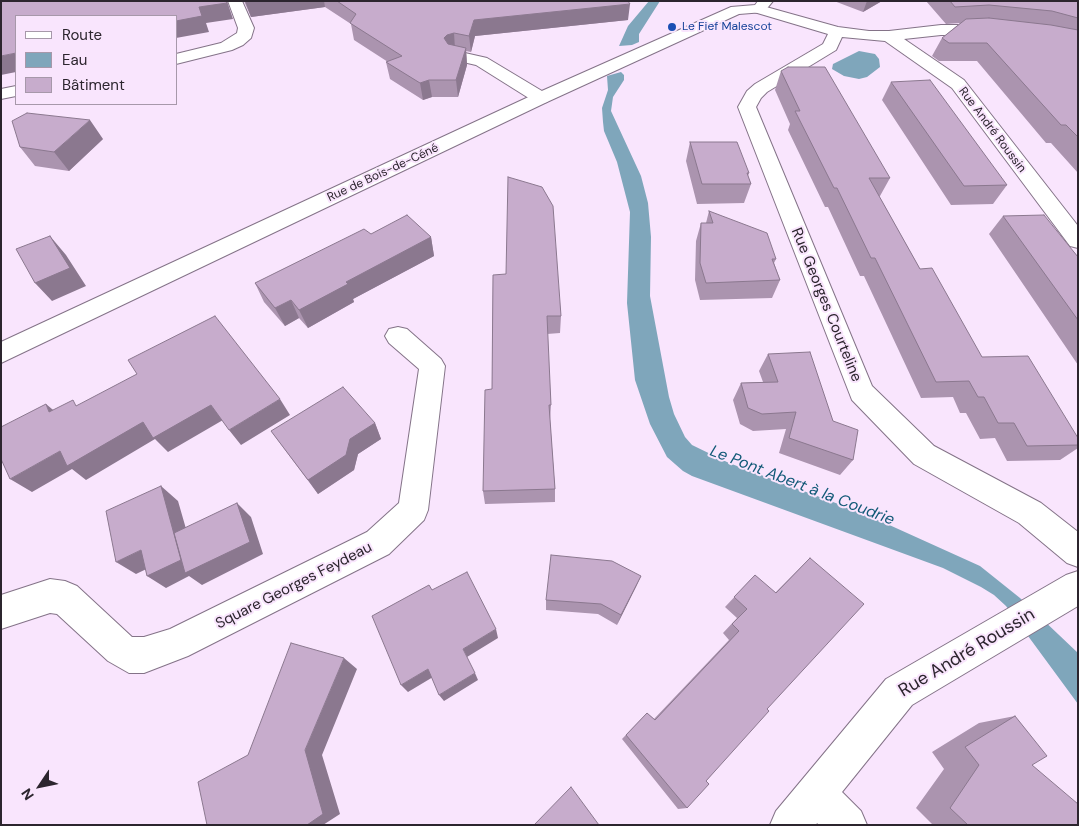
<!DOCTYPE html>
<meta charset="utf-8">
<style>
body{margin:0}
#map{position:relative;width:1079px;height:826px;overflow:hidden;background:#f9e5fd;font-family:"DM Sans",sans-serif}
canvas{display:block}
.frame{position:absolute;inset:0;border:2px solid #2c252e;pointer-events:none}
.legend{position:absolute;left:15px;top:15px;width:162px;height:90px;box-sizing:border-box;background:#f9e5fd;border:1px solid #a798aa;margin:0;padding:6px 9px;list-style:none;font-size:15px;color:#2c252e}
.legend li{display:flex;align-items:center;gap:10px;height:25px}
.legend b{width:25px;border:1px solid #a798aa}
.north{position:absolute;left:15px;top:761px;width:50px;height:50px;-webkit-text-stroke:4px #f9e5fd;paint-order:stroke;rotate:236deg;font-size:14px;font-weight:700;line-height:20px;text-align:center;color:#2c252e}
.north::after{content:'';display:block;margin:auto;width:18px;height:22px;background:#2c252e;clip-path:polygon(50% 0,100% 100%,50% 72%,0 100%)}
</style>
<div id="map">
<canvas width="1079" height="826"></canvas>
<div class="frame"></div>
<ul class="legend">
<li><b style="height:6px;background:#fff"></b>Route</li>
<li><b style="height:14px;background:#7fa6bb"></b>Eau</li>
<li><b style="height:14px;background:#c7accc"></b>Bâtiment</li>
</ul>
<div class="north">N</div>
</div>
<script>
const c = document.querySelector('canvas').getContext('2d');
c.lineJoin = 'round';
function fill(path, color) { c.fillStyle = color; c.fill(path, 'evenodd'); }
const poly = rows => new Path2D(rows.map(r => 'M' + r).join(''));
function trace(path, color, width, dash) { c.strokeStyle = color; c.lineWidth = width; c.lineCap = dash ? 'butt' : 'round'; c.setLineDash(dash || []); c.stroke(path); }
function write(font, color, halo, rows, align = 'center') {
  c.font = font + ' "DM Sans",sans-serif'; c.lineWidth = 4; c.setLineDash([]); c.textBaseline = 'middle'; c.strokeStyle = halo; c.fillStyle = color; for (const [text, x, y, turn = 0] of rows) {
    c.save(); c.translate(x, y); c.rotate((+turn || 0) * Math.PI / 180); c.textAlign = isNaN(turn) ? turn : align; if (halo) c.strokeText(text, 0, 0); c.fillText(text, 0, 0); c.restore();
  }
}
fill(poly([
 [649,1,660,1,639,34,639,42,632,45,619,46,628,26],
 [859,51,875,54,879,59,880,67,867,77,859,79,844,76,832,69,833,64],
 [621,72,624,75,624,80,613,97,611,111,641,176,648,203,651,237,650,296,669,397,674,414,685,437,692,445,729,463,865,514,980,566,1020,598,1078,653,1078,704,1006,606,994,595,981,587,943,568,692,476,683,471,667,457,650,424,635,380,627,303,630,212,617,162,604,131,603,122,602,108,608,90,607,76]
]), '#7fa6bb');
const street = poly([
 [228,1,242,1,254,28,251,38,243,45,232,50,176,64,176,54,221,43,237,33,238,28,228,1],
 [759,5,838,27,869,31,889,31,941,25,990,25,995,27,998,30,995,33,990,35,941,35,904,39,964,80,1078,226,1078,248,1070,246,952,88,885,41,842,37,836,50,767,92,761,98,756,107,872,386,934,446,1041,503,1078,532,1078,567,1067,563,1019,523,914,464,852,400,738,107,747,91,755,84,823,44,828,34,754,12,752,9,754,6,759,5],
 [456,51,487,58,547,94,550,98,547,102,541,103,535,102,476,65,450,59,448,56,450,53,456,51],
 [16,86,16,96,1,99,1,89,16,86],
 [398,327,407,329,441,359,445,366,428,510,424,520,389,554,188,656,144,673,129,673,108,661,57,614,50,613,1,629,1,595,50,579,65,581,77,586,132,637,144,637,170,629,367,532,399,503,419,369,389,343,385,336,389,329,398,327],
 [1078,571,1078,606,912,705,842,792,861,811,867,825,819,825,817,823,816,825,770,825,776,811,886,679,1066,575,1078,571]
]);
const secondary = poly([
 [758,1,773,1,764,12,739,14,547,102,1,363,1,342,535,94,731,7,755,5,758,1]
]);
trace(street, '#847388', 2);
trace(secondary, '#847388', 2);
fill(street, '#fff');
fill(secondary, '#fff');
fill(poly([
 [244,1,628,1,628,20,475,36,471,52,466,51,467,65,458,97,432,97,423,100,390,79,386,62,388,62,354,40,351,24,325,7,251,17],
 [834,1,882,1,863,12],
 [926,1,1078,1,1078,173,1051,143,1046,143,977,61,939,61,932,56,942,38,960,23,946,24],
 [781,71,890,178,880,196,879,196,920,269,982,357,1078,438,1078,448,1060,460,1007,461,995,438,980,439,966,413,960,413,953,397,921,398,864,276,860,276,828,207,825,207,788,130,790,124,775,90],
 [891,82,1007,185,993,204,951,205,882,100],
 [103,139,69,171,35,166,20,147],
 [690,142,749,173,748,176,751,184,744,203,697,204,686,161],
 [709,211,776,259,774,263,780,280,772,298,700,300,695,280,696,241,701,223,706,223],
 [1003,216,1078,257,1078,365,989,234],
 [371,234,431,237,434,256,353,299,354,302,308,328,299,318,285,326,264,302,255,283],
 [493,275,561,316,560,333,547,334,551,405,550,420,555,489,555,502,485,504,483,491,492,389],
 [768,354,833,421,853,460,840,475,779,453,786,429,753,431,740,424,733,400,741,383,763,382,759,371],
 [375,423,381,439,358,454,354,470,318,494,271,431],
 [810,558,767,709,706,781,687,808,678,809,622,739,647,713,654,719,729,640,723,633,737,618,725,607,755,575,775,593],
 [641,576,617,625,598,614,546,610,546,600],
 [1015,716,1032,765,1078,825,933,825,916,808,944,769,932,752,979,723]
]), '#ab94af');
fill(poly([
 [227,1,233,19,206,23,209,32,176,38,176,21,199,7],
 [245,1,324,1,325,7,251,17],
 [867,1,882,1,863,12],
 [630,4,628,20,475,36,471,52,469,36,474,20],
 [454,33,455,49,449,51,444,38,447,35],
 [466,48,467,65,458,97,456,80],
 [16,53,16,72,1,75,1,56],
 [429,80,432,97,423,100,420,83],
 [90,120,103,139,69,171,54,152],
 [50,236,66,255,86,286,52,301,35,283],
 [431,237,434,256,353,299,354,302,308,328,299,310,346,282],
 [291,300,299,318,285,326,275,308],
 [280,399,290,415,241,445,229,430],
 [46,404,64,419,49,412],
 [211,405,223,420,168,452,155,439,86,480,72,469,32,492,10,479,60,451,143,422],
 [375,423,381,439,358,454,354,470,318,494,308,480,350,439],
 [161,486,178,501,197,567,237,503,251,517,263,554,202,585,189,576,166,588,147,576],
 [141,550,159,563,136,574,116,562],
 [641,576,636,587,617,625,621,615],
 [496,629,498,638,467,657,463,649],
 [344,658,357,669,322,755,340,814,323,825,307,825,305,750],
 [428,669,433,677,408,692,401,685],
 [475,673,478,680,444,701,439,695]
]), '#8b788f');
const building = poly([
 [1,1,226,1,227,3,199,7,202,16,176,21,176,16,16,16,16,53,1,56,1,1],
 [337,1,628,1,630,4,474,20,469,36,454,33,447,35,444,38,448,44,466,48,456,80,429,80,420,83,386,62,402,56,350,23,356,14,337,1],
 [950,1,1078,1,1078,18,1052,11,989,5,955,7,950,1],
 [989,18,1051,25,1078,30,1078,137,1066,125,1061,125,987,43,949,43,942,38,966,19,989,18],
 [788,67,825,67,890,178,869,178,920,269,932,268,982,357,1028,356,1078,438,1078,445,1027,446,1014,423,998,423,984,397,978,397,969,381,936,382,875,258,871,258,837,188,834,188,795,111,800,111,781,71,788,67],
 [930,80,1007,185,964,186,891,82,930,80],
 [27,113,90,120,54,152,20,147,12,121,27,113],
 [690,142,737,142,749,173,747,173,751,184,702,184,690,142],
 [508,177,542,187,553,206,561,316,547,316,551,405,549,405,555,489,483,491,485,390,492,389,493,275,506,274,508,177],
 [709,211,767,233,776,259,772,259,780,280,706,283,700,263,701,223,713,223,709,211],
 [407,215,431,237,346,282,348,284,299,310,291,300,275,308,255,283,364,229,371,234,407,215],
 [1044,215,1078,257,1078,320,1003,216,1044,215],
 [50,236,70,268,35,283,16,249,50,236],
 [215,316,280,399,229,430,211,405,153,438,143,422,67,466,60,451,10,479,1,459,1,427,46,404,49,412,73,400,76,406,137,374,128,360,215,316],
 [810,352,833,421,858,430,853,460,789,438,796,412,762,414,748,408,741,383,778,382,768,354,810,352],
 [343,387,375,423,350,439,346,455,308,480,271,431,343,387],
 [161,486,181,560,147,576,141,550,116,562,106,511,161,486],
 [237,503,250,542,185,573,174,533,237,503],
 [551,555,612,561,641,576,621,615,601,604,546,600,551,555],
 [810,558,864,604,767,709,769,711,706,781,709,784,687,808,626,735,647,713,655,720,739,631,732,624,747,609,734,597,755,575,776,593,810,558],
 [467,572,496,629,463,649,475,673,439,695,428,669,401,685,372,616,429,585,432,590,467,572],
 [291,643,344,658,305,750,323,814,307,825,207,825,198,782,248,755,291,643],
 [1015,716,1047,756,1032,765,1078,804,1078,825,968,825,950,808,979,765,965,747,1015,716],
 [571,787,599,825,534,825,571,787]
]);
fill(building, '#c7accc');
trace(building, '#8b788f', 1);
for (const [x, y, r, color] of [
 [672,27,5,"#1a4fb4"]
]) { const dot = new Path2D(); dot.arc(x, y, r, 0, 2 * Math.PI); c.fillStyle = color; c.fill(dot); trace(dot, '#f9e5fd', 2); }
write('12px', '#164399', '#f9e5fd', [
 ["Le Fief Malescot",682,27]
], 'left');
write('12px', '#2c252e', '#f9e5fd', [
 ["Rue André Roussin",992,130,53],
 ["Rue de Bois-de-Céné",383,173,-25]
]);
write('15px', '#2c252e', '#f9e5fd', [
 ["Rue Georges Courteline",826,305,68],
 ["Square Georges Feydeau",294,586,-27]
]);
write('italic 16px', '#115977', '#f9e5fd', [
 ["Le Pont Abert à la Coudrie",802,486,21]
]);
write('18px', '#2c252e', '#f9e5fd', [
 ["Rue André Roussin",967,653,-31]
]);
</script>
